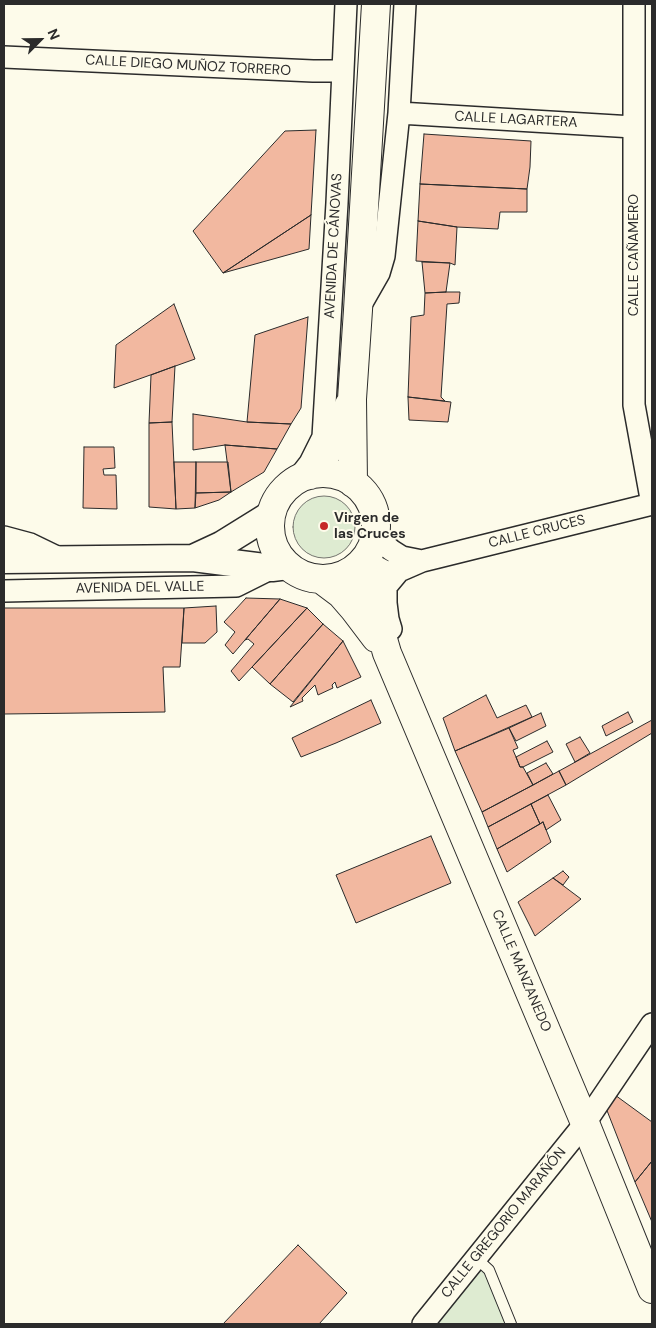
<!DOCTYPE html>
<meta charset="utf-8">
<style>
body{margin:0}
#map{position:relative;width:656px;height:1328px;overflow:hidden;background:#fdfbea;font-family:"DM Sans",sans-serif}
canvas{display:block}
.frame{position:absolute;inset:0;border:5px solid #2b2b2b;pointer-events:none}
.north{position:absolute;left:15px;top:15px;width:50px;height:50px;-webkit-text-stroke:4px #fdfbea;paint-order:stroke;rotate:67deg;font-size:14px;font-weight:700;line-height:20px;text-align:center;color:#2b2b2b}
.north::after{content:'';display:block;margin:auto;width:18px;height:22px;background:#2b2b2b;clip-path:polygon(50% 0,100% 100%,50% 72%,0 100%)}
</style>
<div id="map">
<canvas width="656" height="1328"></canvas>
<div class="frame"></div>
<div class="north">N</div>
</div>
<script>
const c = document.querySelector('canvas').getContext('2d');
c.lineJoin = 'round';
function fill(path, color) { c.fillStyle = color; c.fill(path, 'evenodd'); }
const poly = rows => new Path2D(rows.map(r => 'M' + r).join(''));
function trace(path, color, width, dash) { c.strokeStyle = color; c.lineWidth = width; c.lineCap = dash ? 'butt' : 'round'; c.setLineDash(dash || []); c.stroke(path); }
function write(font, color, halo, rows, align = 'center') {
  c.font = font + ' "DM Sans",sans-serif'; c.lineWidth = 4; c.setLineDash([]); c.textBaseline = 'middle'; c.strokeStyle = halo; c.fillStyle = color; for (const [text, x, y, turn = 0] of rows) {
    c.save(); c.translate(x, y); c.rotate((+turn || 0) * Math.PI / 180); c.textAlign = isNaN(turn) ? turn : align; if (halo) c.strokeText(text, 0, 0); c.fillText(text, 0, 0); c.restore();
  }
}
const green = poly([
 '293 527a31 31 0 1 1 62 0a31 31 0 1 1-62 0Z',
 [476,1258,489,1270,511,1324,423,1324,476,1258]
]);
fill(green, '#deebd1');
trace(green, '#74746e', 1);
const building = poly([
 [316,130,311,215,223,273,193,231,285,131,316,130],
 [424,134,531,141,530,167,527,189,420,184,424,134],
 [420,184,527,189,527,212,500,212,498,229,457,227,418,221,420,184],
 [311,215,309,249,223,273,311,215],
 [418,221,457,227,455,265,450,263,416,261,418,221],
 [422,262,450,263,446,292,425,293,422,262],
 [446,292,460,292,459,303,447,304,441,397,445,401,408,397,411,317,424,315,425,293,446,292],
 [174,304,195,359,114,388,116,345,174,304],
 [308,317,301,408,291,424,247,422,255,335,308,317],
 [175,366,172,422,149,423,151,375,175,366],
 [408,397,451,402,448,422,409,420,408,397],
 [193,414,247,422,291,424,277,449,225,445,193,450,193,414],
 [172,422,176,509,149,507,149,423,172,422],
 [225,445,277,449,264,472,231,492,225,445],
 [84,447,114,447,115,468,103,469,104,475,116,475,117,509,83,508,84,447],
 [174,462,196,462,195,508,176,509,174,462],
 [196,462,228,462,231,492,196,493,196,462],
 [231,492,219,500,195,508,196,493,231,492],
 [246,598,280,599,233,654,225,645,235,632,224,622,246,598],
 [280,599,307,608,239,681,231,671,254,644,248,639,245,640,280,599],
 [216,606,217,632,205,643,182,643,184,608,216,606],
 [4,608,184,608,180,667,163,667,165,712,4,714,4,608],
 [307,608,323,624,270,684,252,667,307,608],
 [323,624,343,641,293,702,270,684,323,624],
 [343,641,361,677,337,688,335,682,332,685,333,688,318,695,315,685,302,698,303,701,290,707,343,641],
 [486,695,497,718,526,705,532,717,455,751,443,718,486,695],
 [371,700,381,723,336,743,301,757,292,738,371,700],
 [628,712,633,722,606,736,602,726,628,712],
 [541,713,546,726,516,741,509,728,541,713],
 [652,720,652,733,566,785,559,771,652,720],
 [509,728,518,748,513,750,516,757,520,767,523,767,533,785,482,812,455,751,509,728],
 [580,737,590,753,575,762,566,744,580,737],
 [547,741,553,752,523,767,520,767,516,757,547,741],
 [546,763,553,774,533,785,527,773,546,763],
 [559,771,566,785,488,827,482,812,533,785,559,771],
 [548,795,561,820,546,830,543,822,540,824,531,804,548,795],
 [531,804,540,824,497,849,488,827,531,804],
 [543,822,551,842,507,872,497,849,543,822],
 [431,836,451,883,356,923,336,875,431,836],
 [563,871,569,877,563,885,553,878,563,871],
 [553,878,581,899,535,936,518,902,553,878],
 [615,1095,652,1122,652,1161,635,1182,606,1108,615,1095],
 [652,1161,652,1222,635,1182,652,1161],
 [298,1245,347,1293,319,1324,223,1324,298,1245]
]);
fill(building, '#f2b8a0');
trace(building, '#2b2b2b', 1);
const service = poly([
 [476,1258,489,1270,511,1324]
]);
const minor = poly([
 [4,57,313,71,342,71],
 [399,113,633,127],
 [359,308,379,273,384,256,399,113,405,4],
 [296,481,310,463,323,437,337,203,346,4],
 [376,528,382,542,391,550,402,557,422,561],
 [4,537,30,544,61,559],
 [364,560,386,572,399,571,422,561,652,504,634,405,634,4],
 [4,591,236,586,272,568],
 [391,629,388,619,386,603,386,585,389,583,399,571],
 [423,1324,585,1123,652,1024]
]);
const tertiary = poly([
 [193,558,221,545,271,514],
 [4,560,193,558,272,568,288,566]
]);
const secondary = poly([
 '270 526a53 53 0 1 1 106 0a53 53 0 1 1-106 0Z',
 [310,475,320,464,331,445,349,405],
 [353,483,352,399,358,310,376,4],
 [361,564,387,653,585,1123,652,1289],
 [321,579,341,594,354,609,376,638]
]);
trace(service, '#2b2b2b', 12);
trace(minor, '#2b2b2b', 24);
trace(tertiary, '#2b2b2b', 29);
trace(secondary, '#2b2b2b', 30);
trace(service, '#fdfbea', 10);
trace(minor, '#fdfbea', 21);
trace(tertiary, '#fdfbea', 26);
trace(secondary, '#fdfbea', 28);
for (const [x, y, r, color] of [
 [324,526,5,"#c62828"]
]) { const dot = new Path2D(); dot.arc(x, y, r, 0, 2 * Math.PI); c.fillStyle = color; c.fill(dot); trace(dot, '#fdfbea', 2); }
write('14px', '#2b2b2b', '#fdfbea', [
 ["CALLE DIEGO MUÑOZ TORRERO",188,66,3],
 ["CALLE LAGARTERA",516,120,3],
 ["AVENIDA DE CÁNOVAS",334,246,-87],
 ["CALLE CAÑAMERO",634,255,-90],
 ["CALLE CRUCES",537,532,-14],
 ["AVENIDA DEL VALLE",140,588,-1],
 ["CALLE MANZANEDO",521,971,67],
 ["CALLE GREGORIO MARAÑÓN",504,1223,-51]
]);
write('bold 14px', '#2b2b2b', '#fdfbea', [
 ["Virgen de",334,518],
 ["las Cruces",334,534]
], 'left');
</script>
